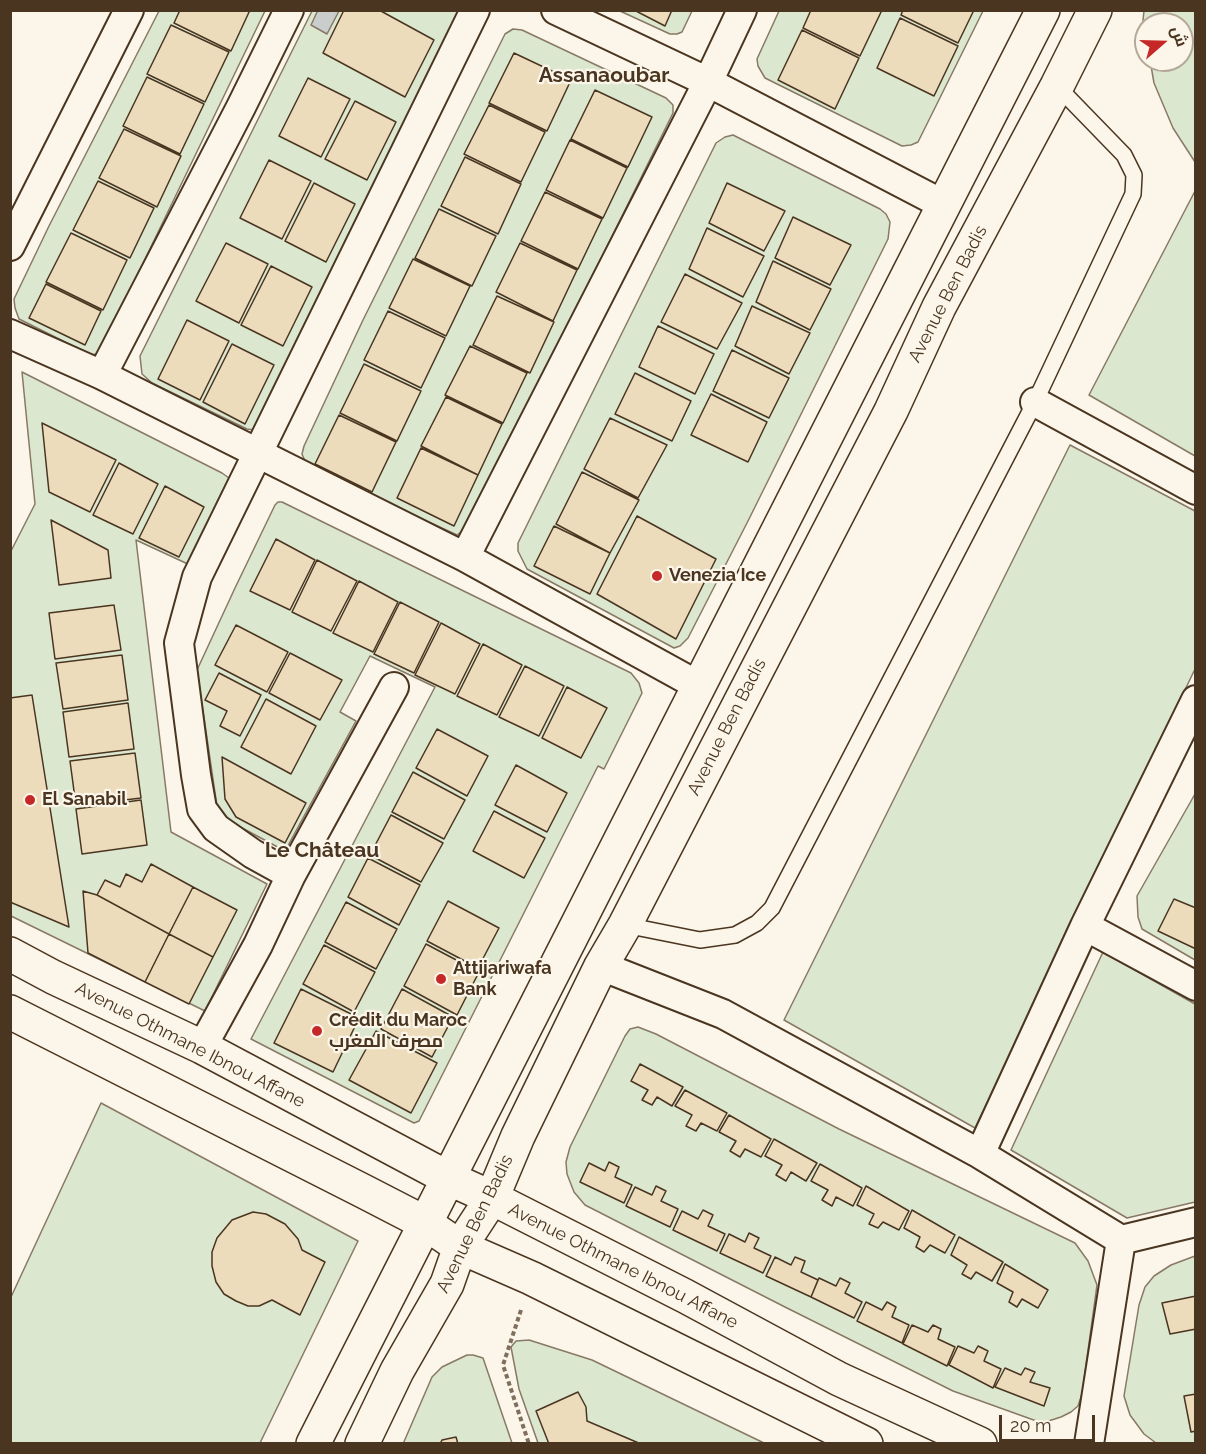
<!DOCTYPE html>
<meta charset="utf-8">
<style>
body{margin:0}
#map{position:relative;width:1206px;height:1454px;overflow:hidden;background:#fbf6e9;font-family:Raleway,Cairo,sans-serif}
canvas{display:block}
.frame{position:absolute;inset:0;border:12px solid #4a3520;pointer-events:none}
.north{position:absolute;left:1134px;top:12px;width:60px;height:60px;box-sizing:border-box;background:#fbf6e9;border:2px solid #b4a999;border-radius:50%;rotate:70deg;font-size:16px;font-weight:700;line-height:24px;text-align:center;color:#4a3520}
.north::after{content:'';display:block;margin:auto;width:21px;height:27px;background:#c62828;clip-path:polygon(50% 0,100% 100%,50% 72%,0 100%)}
.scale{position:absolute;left:999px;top:1415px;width:96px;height:27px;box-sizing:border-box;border:3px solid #4a3520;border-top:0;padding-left:8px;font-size:18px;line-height:21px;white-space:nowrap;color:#4a3520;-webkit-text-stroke:4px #fbf6e9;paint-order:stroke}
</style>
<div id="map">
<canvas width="1206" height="1454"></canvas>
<div class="frame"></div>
<div class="north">ش</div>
<div class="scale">20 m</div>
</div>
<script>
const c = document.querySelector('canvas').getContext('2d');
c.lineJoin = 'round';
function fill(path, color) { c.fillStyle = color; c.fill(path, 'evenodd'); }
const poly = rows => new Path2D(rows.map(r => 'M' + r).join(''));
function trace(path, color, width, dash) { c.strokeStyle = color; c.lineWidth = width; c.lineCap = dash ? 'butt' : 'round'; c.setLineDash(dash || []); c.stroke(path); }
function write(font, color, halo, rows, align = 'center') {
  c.font = font + ' Raleway,Cairo,sans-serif'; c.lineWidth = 4.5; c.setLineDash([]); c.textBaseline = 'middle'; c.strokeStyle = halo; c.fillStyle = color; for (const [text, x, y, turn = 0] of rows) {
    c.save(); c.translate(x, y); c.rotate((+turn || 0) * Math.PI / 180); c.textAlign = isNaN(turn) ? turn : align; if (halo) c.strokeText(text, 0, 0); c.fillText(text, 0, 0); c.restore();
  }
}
const green = poly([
 [159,11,265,11,103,346,97,354,91,355,19,319,15,308,14,299,49,226,159,11],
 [312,11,459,11,460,14,254,430,247,429,152,383,142,374,140,356,312,11],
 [620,11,692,11,682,32,677,34,670,34,620,11],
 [779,11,983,11,918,142,911,145,902,146,765,78,758,66,757,59,779,11],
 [1144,11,1195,11,1195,162,1173,128,1154,83,1150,60,1182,60,1182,24,1146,24,1146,37,1143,20,1144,11],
 [513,29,522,30,666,98,673,105,673,113,471,521,465,529,457,535,307,466,302,454,304,446,363,320,505,34,513,29],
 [733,135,880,209,886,214,890,222,888,239,748,521,688,638,680,646,674,648,527,569,518,551,518,543,716,143,725,137,733,135],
 [1195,191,1196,456,1195,456,1089,395,1195,191],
 [22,372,222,473,229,478,231,483,190,565,136,540,171,832,267,884,205,1011,11,916,10,553,35,504,22,372],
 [1070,445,1195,511,1195,669,975,1128,784,1020,1070,445],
 [278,502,282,502,631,673,639,683,642,693,604,769,598,766,419,1121,414,1123,251,1039,435,687,370,656,340,712,356,721,285,851,231,822,220,812,217,806,197,670,235,588,275,505,278,502],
 [1195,794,1195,960,1142,929,1138,917,1137,896,1195,794],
 [1103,952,1195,1004,1195,1202,1127,1218,1011,1150,1103,952],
 [638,1027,656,1034,839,1129,1075,1243,1088,1261,1097,1285,1082,1394,1078,1406,1071,1412,1061,1417,1042,1423,953,1391,785,1307,585,1205,574,1192,567,1174,566,1162,570,1147,625,1036,630,1029,638,1027],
 [101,1103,358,1241,260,1443,11,1444,11,1297,101,1103],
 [1195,1256,1195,1443,1156,1443,1144,1434,1130,1415,1124,1396,1139,1305,1145,1287,1154,1276,1171,1265,1195,1256],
 [529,1340,592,1360,764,1443,538,1443,519,1389,511,1347,516,1341,529,1340],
 [467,1355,473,1355,483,1358,512,1443,403,1444,432,1377,442,1367,467,1355]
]);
fill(green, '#dce7d0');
trace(green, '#887966', 1.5);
const water = poly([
 [318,10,339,11,327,34,311,25,318,10]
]);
fill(water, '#c9cecd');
trace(water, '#887966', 1.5);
const building = poly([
 [180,10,250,10,231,51,174,23,180,10],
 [344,10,379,10,434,40,405,97,323,53,344,10],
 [634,10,672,10,665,26,634,10],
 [811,10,882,10,860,56,803,28,811,10],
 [903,10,974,10,958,43,901,15,903,10],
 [900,18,958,46,934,96,877,68,900,18],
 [171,25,229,52,205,102,147,74,171,25],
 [802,30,859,58,835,109,778,80,802,30],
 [514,53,571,80,547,131,489,103,514,53],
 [147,77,204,104,180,154,123,126,147,77],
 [308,78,350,99,321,157,279,136,308,78],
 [595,90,652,117,628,167,571,139,595,90],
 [355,101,396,122,367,180,325,159,355,101],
 [489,105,545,132,521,182,464,154,489,105],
 [124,129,181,156,157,207,99,178,124,129],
 [570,140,627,168,603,218,546,190,570,140],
 [465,157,521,184,498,234,441,206,465,157],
 [269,160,311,181,282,239,240,218,269,160],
 [98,181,154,208,130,258,73,230,98,181],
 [314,183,355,204,326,262,285,241,314,183],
 [727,183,785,211,764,251,709,223,727,183],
 [545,192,602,219,578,269,521,241,545,192],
 [439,209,496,236,472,286,415,258,439,209],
 [793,217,851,245,830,285,775,258,793,217],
 [707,228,764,256,743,297,689,269,707,228],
 [71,233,127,260,103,310,46,282,71,233],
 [226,243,268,264,239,323,196,301,226,243],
 [520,243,577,270,553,321,496,292,520,243],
 [413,259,470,286,446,336,389,308,413,259],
 [773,261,831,289,810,330,756,302,773,261],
 [271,266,312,287,283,346,241,325,271,266],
 [685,274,742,303,717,349,661,322,685,274],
 [46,284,101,311,85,345,29,318,46,284],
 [497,296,554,322,530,373,473,345,497,296],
 [752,306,810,333,789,374,735,346,752,306],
 [388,311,445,338,421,388,364,360,388,311],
 [187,320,229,341,200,400,158,379,187,320],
 [658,326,714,354,695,394,639,367,658,326],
 [232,344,274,365,245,424,203,402,232,344],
 [470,346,527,373,503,423,445,395,470,346],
 [732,350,789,378,769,418,713,391,732,350],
 [364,364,421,391,397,441,340,413,364,364],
 [635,373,691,401,672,441,615,414,635,373],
 [711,394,767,422,748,462,691,435,711,394],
 [446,397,502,424,478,475,421,446,446,397],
 [339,415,396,442,372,492,315,464,339,415],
 [610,418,667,445,638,498,584,469,610,418],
 [42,423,116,460,90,512,49,492,42,423],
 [421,448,478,475,454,526,397,498,421,448],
 [119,463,158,484,133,534,93,515,119,463],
 [582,472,639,500,610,553,556,524,582,472],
 [165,486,204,507,179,557,139,538,165,486],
 [637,516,716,559,676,639,597,594,637,516],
 [51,520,108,550,111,578,59,585,51,520],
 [554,526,610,553,590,594,534,566,554,526],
 [276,539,315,560,290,610,250,591,276,539],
 [317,560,357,581,331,631,292,612,317,560],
 [359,581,398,602,373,652,333,633,359,581],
 [400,602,439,622,414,673,374,654,400,602],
 [114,605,121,650,55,659,49,613,114,605],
 [441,623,480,644,455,694,415,675,441,623],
 [236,625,288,652,267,692,215,665,236,625],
 [483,644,522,665,497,715,457,696,483,644],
 [290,653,342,680,320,720,269,693,290,653],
 [122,655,128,700,63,709,56,663,122,655],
 [525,666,564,686,539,736,499,717,525,666],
 [219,673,261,695,240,736,220,726,227,711,205,700,219,673],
 [567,687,607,708,581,758,542,738,567,687],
 [32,695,69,927,10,902,10,698,32,695],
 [266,699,316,726,291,774,241,747,266,699],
 [128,703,134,749,69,757,63,712,128,703],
 [437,729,488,756,467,796,416,768,437,729],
 [135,753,141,798,76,806,70,761,135,753],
 [222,757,306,803,285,843,236,817,225,799,222,757],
 [516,765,567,793,547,832,495,805,516,765],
 [413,772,465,800,444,839,392,812,413,772],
 [141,800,147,845,82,854,76,809,141,800],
 [494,811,545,838,524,878,473,851,494,811],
 [391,815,443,843,421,882,370,855,391,815],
 [368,858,420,885,399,925,348,897,368,858],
 [151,864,193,887,169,934,97,895,105,880,120,887,126,874,142,882,151,864],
 [193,887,237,910,213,957,169,934,193,887],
 [83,891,97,895,169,934,145,982,88,953,83,891],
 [1174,899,1196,908,1196,949,1158,931,1174,899],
 [448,901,499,928,478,968,427,941,448,901],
 [346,902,397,929,376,969,325,942,346,902],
 [169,934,213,957,189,1004,145,982,169,934],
 [426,944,479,972,457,1015,404,986,426,944],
 [324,945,375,972,354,1012,303,984,324,945],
 [301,989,359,1018,333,1072,274,1043,301,989],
 [402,989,453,1017,432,1057,381,1029,402,989],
 [376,1031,437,1063,411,1113,349,1080,376,1031],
 [640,1064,683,1087,672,1106,657,1097,652,1105,642,1100,648,1090,631,1081,640,1064],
 [685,1090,727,1113,717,1131,701,1123,696,1131,686,1126,692,1115,675,1106,685,1090],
 [729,1115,771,1139,761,1157,745,1149,740,1157,730,1151,736,1141,719,1132,729,1115],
 [774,1139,817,1163,806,1181,791,1172,786,1181,776,1175,782,1165,765,1156,774,1139],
 [609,1162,619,1167,615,1177,632,1185,624,1203,580,1182,589,1163,605,1171,609,1162],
 [820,1164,862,1188,853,1206,836,1197,832,1206,822,1200,828,1190,811,1181,820,1164],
 [656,1186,666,1191,661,1201,678,1209,670,1227,626,1206,635,1187,652,1195,656,1186],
 [866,1186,909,1211,899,1230,883,1222,878,1228,869,1224,874,1214,857,1205,866,1186],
 [703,1210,713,1215,708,1226,725,1234,717,1251,673,1230,682,1211,698,1219,703,1210],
 [912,1210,955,1235,945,1253,930,1245,924,1252,916,1247,920,1237,904,1228,912,1210],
 [253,1212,266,1214,285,1224,298,1239,302,1250,325,1262,300,1315,272,1300,259,1306,248,1306,236,1301,224,1294,216,1282,212,1266,212,1252,217,1238,232,1220,253,1212],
 [749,1233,759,1238,754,1248,771,1256,763,1273,720,1253,729,1234,745,1242,749,1233],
 [959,1237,1003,1262,992,1281,976,1272,971,1279,962,1274,967,1265,951,1255,959,1237],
 [775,1257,791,1265,795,1257,805,1261,801,1272,818,1280,811,1297,766,1276,775,1257],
 [1005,1264,1048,1290,1038,1308,1022,1299,1017,1307,1009,1302,1013,1292,997,1283,1005,1264],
 [819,1278,836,1286,840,1278,850,1283,845,1293,862,1302,854,1318,811,1297,819,1278],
 [1196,1296,1196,1329,1170,1334,1162,1303,1196,1296],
 [866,1302,882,1310,887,1302,896,1307,892,1317,909,1325,902,1343,857,1321,866,1302],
 [912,1325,928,1332,933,1325,941,1329,938,1339,955,1347,947,1366,903,1344,912,1325],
 [958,1346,974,1353,978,1346,988,1351,984,1361,1001,1369,993,1388,949,1365,958,1346],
 [1005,1368,1021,1375,1025,1368,1035,1372,1030,1382,1050,1388,1044,1406,995,1387,1005,1368],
 [578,1392,586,1407,587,1421,641,1444,549,1444,536,1411,578,1392],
 [1196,1394,1196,1431,1191,1432,1184,1396,1196,1394],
 [456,1437,458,1444,440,1444,442,1440,456,1437]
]);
fill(building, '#ecdcbc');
trace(building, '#4a3520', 1.5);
const service = poly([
 [625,925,700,940,735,935,757,923,772,908,1035,402,1133,194,1134,175,1124,155,1057,86]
]);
const minor = poly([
 [556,10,708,82,944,205],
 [10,246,129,10],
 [10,334,102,375,465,557,699,686],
 [102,375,241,107,289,10],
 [1035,402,1196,490],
 [465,557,708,82,742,10],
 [291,875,394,687],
 [1085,926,1196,986],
 [601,966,723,1014,980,1154,1121,1240,1196,1222],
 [202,1047,258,945,291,875,253,854,216,828,202,809,196,775,179,643,197,577,475,10],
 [980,1154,1085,926,1196,700],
 [1089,1444,1121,1240]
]);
const secondary = poly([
 [10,954,53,977,202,1047,448,1178,492,1198,685,1296,839,1379,980,1444],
 [10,1012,365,1192,425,1223,460,1247,531,1278,866,1444],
 [313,1444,1043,10],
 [362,1444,397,1371,447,1284,460,1247,492,1198,518,1136,601,966,625,925,891,411,939,307,1057,86,1095,10]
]);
trace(service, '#4a3520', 18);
trace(minor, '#4a3520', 32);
trace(secondary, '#4a3520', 36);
trace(poly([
 [521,1310,503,1365,529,1444]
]), '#7f6f5c', 4, [4.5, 3]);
trace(service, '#fbf6e9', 15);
trace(minor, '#fbf6e9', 28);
trace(secondary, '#fbf6e9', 33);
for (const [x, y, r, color] of [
 [657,576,6,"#c62828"],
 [30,800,6,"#c62828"],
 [441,979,6,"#c62828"],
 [317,1031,6,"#c62828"]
]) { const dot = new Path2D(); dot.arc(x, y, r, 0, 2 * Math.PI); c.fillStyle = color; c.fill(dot); trace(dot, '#fbf6e9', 2); }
write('18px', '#4a3520', '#fbf6e9', [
 ["Avenue Ben Badis",948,294,-63],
 ["Avenue Ben Badis",727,727,-63],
 ["Avenue Othmane Ibnou Affane",190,1045,27],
 ["Avenue Ben Badis",475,1224,-64],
 ["Avenue Othmane Ibnou Affane",623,1266,27]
]);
write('bold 18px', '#4a3520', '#fbf6e9', [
 ["Venezia Ice",669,576],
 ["El Sanabil",42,800],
 ["Attijariwafa",453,969],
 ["Bank",453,990],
 ["Crédit du Maroc",329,1021],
 ["مصرف المغرب",329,1042]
], 'left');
write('bold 21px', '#4a3520', '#fbf6e9', [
 ["Assanaoubar",604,76],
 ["Le Château",322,851]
]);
</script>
